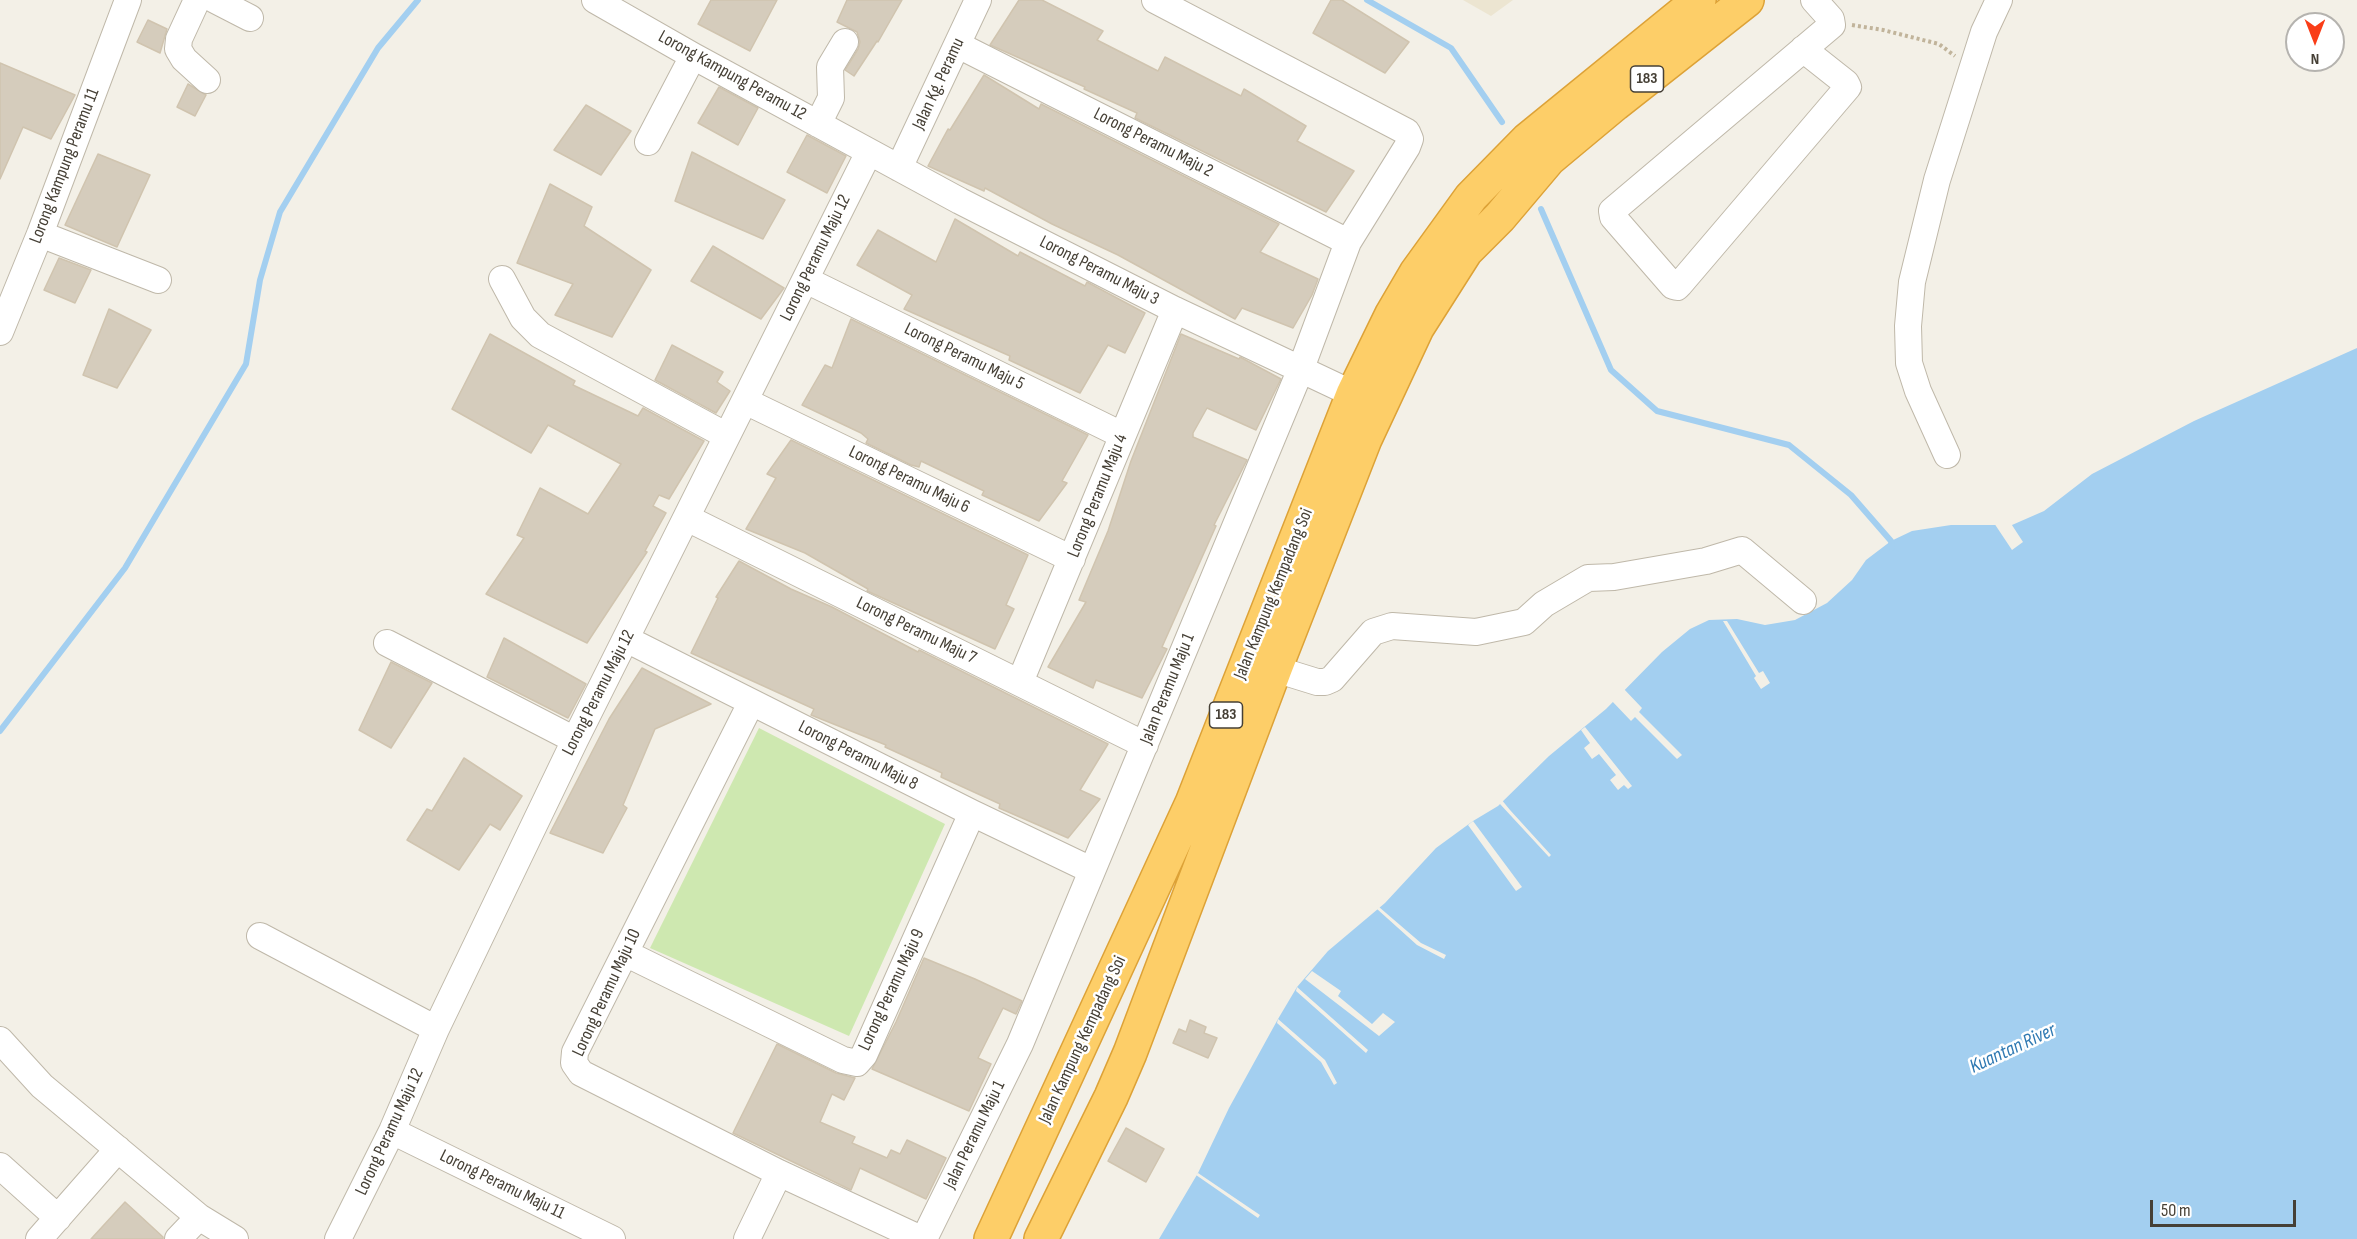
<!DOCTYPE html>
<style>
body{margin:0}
#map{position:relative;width:2357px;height:1239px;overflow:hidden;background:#f3f0e7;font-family:"Sofia Sans Condensed",sans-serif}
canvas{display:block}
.north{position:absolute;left:2285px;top:12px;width:60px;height:60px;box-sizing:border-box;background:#fff;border:2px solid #b5b3af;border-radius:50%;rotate:180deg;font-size:16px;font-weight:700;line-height:24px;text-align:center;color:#464036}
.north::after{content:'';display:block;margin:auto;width:21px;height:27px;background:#f93d18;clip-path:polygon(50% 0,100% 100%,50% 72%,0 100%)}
.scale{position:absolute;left:2150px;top:1200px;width:146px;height:27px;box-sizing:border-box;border:3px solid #464036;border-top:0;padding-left:8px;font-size:18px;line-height:21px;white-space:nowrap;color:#464036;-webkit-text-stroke:4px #fff;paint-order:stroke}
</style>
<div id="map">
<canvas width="2357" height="1239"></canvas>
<div class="north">N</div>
<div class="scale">50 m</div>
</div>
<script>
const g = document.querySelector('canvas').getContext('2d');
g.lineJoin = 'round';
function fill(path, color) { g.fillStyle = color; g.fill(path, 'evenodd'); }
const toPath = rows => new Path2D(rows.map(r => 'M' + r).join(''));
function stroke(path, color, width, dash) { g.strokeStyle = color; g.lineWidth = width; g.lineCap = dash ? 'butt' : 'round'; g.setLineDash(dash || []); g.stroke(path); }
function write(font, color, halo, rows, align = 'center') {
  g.font = font + ' "Sofia Sans Condensed",sans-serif'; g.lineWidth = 5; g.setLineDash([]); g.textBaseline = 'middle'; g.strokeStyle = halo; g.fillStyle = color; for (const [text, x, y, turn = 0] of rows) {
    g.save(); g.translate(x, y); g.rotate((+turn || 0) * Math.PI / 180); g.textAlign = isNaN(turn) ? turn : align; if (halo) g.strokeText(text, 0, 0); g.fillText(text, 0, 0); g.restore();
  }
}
fill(toPath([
 [1463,0,1513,0,1491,16]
]), '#ece5d1');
fill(toPath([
 [759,728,945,824,849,1036,650,948]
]), '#cee8b0');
fill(toPath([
 [2357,348,2357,1239,1159,1239,1198,1173,1229,1108,1278,1019,1297,987,1328,951,1385,903,1436,848,1473,821,1498,806,1549,756,1606,709,1662,652,1690,629,1709,620,1737,619,1765,625,1795,620,1827,603,1852,580,1866,560,1891,541,1912,531,1951,525,2012,525,2044,511,2092,474,2194,421]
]), '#a3cff0');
fill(toPath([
 [2010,522,2023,542,2012,550,1994,523],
 [1723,621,1727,621,1759,673,1763,671,1770,683,1761,689,1754,678,1756,676],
 [1623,688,1642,708,1639,712,1682,755,1677,759,1635,717,1631,721,1611,700],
 [1585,727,1632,786,1628,789,1624,785,1618,790,1610,780,1616,775,1599,754,1592,759,1584,748,1590,743,1581,730],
 [1501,799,1510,810,1551,855,1549,857,1500,804,1499,801],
 [1473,821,1522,887,1516,891,1468,825],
 [1379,907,1421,943,1446,955,1444,959,1417,945,1377,909],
 [1312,971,1341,991,1338,996,1372,1024,1383,1013,1395,1022,1379,1036,1305,979],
 [1297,987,1368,1050,1366,1053,1296,991],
 [1278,1019,1325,1060,1337,1083,1334,1085,1321,1062,1277,1023],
 [1198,1173,1260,1215,1258,1218,1196,1175]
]), '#f3f0e7');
stroke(toPath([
 [1367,0,1451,48,1502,122],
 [1541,209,1611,370,1657,411,1789,445,1851,495,1891,541,1892,548],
 [0,731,125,568,246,364,260,280,280,212,378,48,418,0]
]), '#a3cff0', 6);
const building = toPath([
 [711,0,777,0,750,51,698,24,711,0],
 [847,0,902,0,878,42,877,41,854,76,845,70,858,49,860,42,857,32,837,22,847,0],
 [1019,0,1042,0,1103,31,1097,40,1158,71,1165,57,1241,96,1244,89,1306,126,1297,141,1354,171,1326,212,1135,118,1137,113,1084,89,1085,87,990,45,1019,0],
 [1331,0,1342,0,1409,42,1385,73,1313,33,1331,0],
 [148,20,167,29,160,53,137,42,148,20],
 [0,63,75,95,51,139,23,127,0,179,0,63],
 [984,75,1039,109,1041,104,1279,224,1260,252,1318,279,1312,295,1293,328,1242,308,1235,319,1118,255,1052,224,985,188,984,191,928,166,948,129,950,130,984,75],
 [188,84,206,95,195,116,177,107,188,84],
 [719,87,758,108,738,145,698,123,719,87],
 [586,105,631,131,601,175,554,150,586,105],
 [807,135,846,156,827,193,787,172,807,135],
 [692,152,785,200,763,239,675,201,692,152],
 [98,154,150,175,117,247,65,225,98,154],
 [550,184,592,207,584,226,651,270,612,337,555,315,573,284,517,263,550,184],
 [955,219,1018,256,1020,252,1085,286,1087,282,1145,313,1125,353,1108,345,1080,393,1009,360,1010,356,904,309,912,295,857,265,878,230,936,262,955,219],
 [713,246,784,288,761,319,691,281,713,246],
 [59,258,91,270,75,303,44,290,59,258],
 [109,309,151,330,117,388,83,375,109,309],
 [851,319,1088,435,1062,481,1067,483,1039,521,982,495,984,491,921,461,919,467,911,465,866,443,868,439,861,433,802,405,825,365,832,368,851,319],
 [490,334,575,381,573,385,638,416,643,408,704,441,669,499,659,495,653,506,666,513,645,551,647,552,587,643,486,594,524,538,517,535,540,488,588,514,621,464,548,425,531,453,452,409,490,334],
 [1181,334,1239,359,1240,357,1281,379,1256,430,1207,408,1193,433,1193,437,1247,460,1214,525,1216,526,1162,647,1167,649,1142,698,1096,680,1093,688,1048,667,1086,602,1079,600,1108,531,1131,461,1181,334],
 [672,345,723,372,717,382,730,391,716,413,655,380,672,345],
 [791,440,1028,555,1006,605,1014,609,995,649,867,591,868,589,805,553,746,529,776,478,767,474,791,440],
 [739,561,791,589,832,607,918,652,919,650,1108,744,1080,790,1100,799,1068,838,999,808,1000,804,941,777,942,773,885,747,886,745,811,715,814,709,691,653,718,598,716,597,739,561],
 [504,638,586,684,568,718,487,677,504,638],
 [391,662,432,683,391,748,359,730,391,662],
 [642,668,711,704,655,729,623,805,627,808,603,853,550,833,609,719,642,668],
 [464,758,522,796,500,830,490,824,459,870,407,840,427,809,432,811,464,758],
 [924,958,975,979,1022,1001,1016,1014,1003,1008,978,1058,991,1064,969,1111,872,1069,896,1022,924,958],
 [1190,1020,1206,1027,1204,1033,1217,1038,1208,1058,1173,1043,1179,1029,1186,1032,1190,1020],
 [777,1044,836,1073,855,1078,844,1100,832,1094,820,1122,855,1137,852,1143,887,1158,891,1150,900,1154,907,1140,946,1158,926,1199,860,1168,851,1190,733,1133,777,1044],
 [1126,1128,1164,1149,1146,1182,1108,1161,1126,1128],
 [125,1202,163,1237,163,1239,91,1239,125,1202]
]);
fill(building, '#d5ccbc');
stroke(building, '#d0c4af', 1.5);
const minor = toPath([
 [197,0,179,39,178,49,184,59,207,80],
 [215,0,250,18],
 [595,0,693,56,960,201,1175,310,1353,394],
 [958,45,1348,242],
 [1803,49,1846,83,1848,87,1680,284,1677,287,1673,286,1613,217,1612,211,1832,25,1831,19,1814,0],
 [818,124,831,98,830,67,845,42],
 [648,142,693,56],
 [899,168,978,0],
 [40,234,158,280],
 [502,279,523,318,540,335,727,436],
 [806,280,1122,435],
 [0,332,40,234,128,0],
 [745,401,1072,559],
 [1947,455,1918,391,1909,363,1908,326,1912,282,1937,180,1984,32,1999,0],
 [687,518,1145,745],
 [626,639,972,813,1091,870],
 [387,643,575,740],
 [1275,669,1317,682,1325,682,1332,679,1373,632,1392,626,1476,632,1524,622,1544,604,1588,578,1614,577,1706,561,1742,550,1803,601],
 [1020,682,1175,310],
 [751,703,575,1052,574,1063,581,1073,779,1173,921,1239],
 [260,936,436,1029],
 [625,953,843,1060,857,1063,864,1055,972,813],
 [0,1040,42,1086,199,1217,235,1239],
 [392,1131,612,1239],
 [0,1166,58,1218],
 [39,1239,118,1149],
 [178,1239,199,1217],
 [338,1239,392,1131,436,1029,575,740,869,152],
 [747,1239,779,1173],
 [924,1239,1020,1044,1300,371,1348,242,1407,147,1410,139,1407,132,1155,0]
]);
const highway = toPath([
 [991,1239,1192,803,1353,394,1392,314,1416,273,1471,197,1527,140,1699,0],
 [1041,1239,1111,1097,1130,1053,1275,669,1365,439,1417,328,1466,251,1500,217,1549,159,1615,104,1747,0]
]);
stroke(minor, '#bfb8a9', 28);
stroke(highway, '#dda237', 36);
stroke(toPath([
 [1852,25,1883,30,1939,44,1955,56]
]), '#c1b49b', 4, [3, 3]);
stroke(minor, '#fff', 26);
stroke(highway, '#fdce68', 33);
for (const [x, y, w] of [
 [1647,79,33],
 [1226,715,33]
]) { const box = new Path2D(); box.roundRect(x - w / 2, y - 13, w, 26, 4.5); g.fillStyle = '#fff'; g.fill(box); stroke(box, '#464036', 1.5); }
write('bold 16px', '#464036', null, [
 ["183",1647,79],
 ["183",1226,715]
]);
write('18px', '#464036', '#fff', [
 ["Lorong Kampung Peramu 12",732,76,29],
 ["Jalan Kg. Peramu",939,84,-65],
 ["Lorong Peramu Maju 2",1153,143,27],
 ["Lorong Kampung Peramu 11",65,166,-69],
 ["Lorong Peramu Maju 12",816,258,-64],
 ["Lorong Peramu Maju 3",1099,271,27],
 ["Lorong Peramu Maju 5",964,357,26],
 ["Lorong Peramu Maju 6",909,480,26],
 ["Lorong Peramu Maju 4",1098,496,-68],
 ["Jalan Kampung Kempadang Soi",1274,594,-68],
 ["Lorong Peramu Maju 7",916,631,26],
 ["Jalan Peramu Maju 1",1168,689,-68],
 ["Lorong Peramu Maju 12",599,693,-63],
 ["Lorong Peramu Maju 8",858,756,27],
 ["Lorong Peramu Maju 9",892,990,-65],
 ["Lorong Peramu Maju 10",607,993,-65],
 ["Jalan Kampung Kempadang Soi",1083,1040,-65],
 ["Lorong Peramu Maju 12",390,1132,-65],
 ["Jalan Peramu Maju 1",975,1135,-64],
 ["Lorong Peramu Maju 11",502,1185,26]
]);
write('italic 20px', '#2f79b2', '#fff', [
 ["Kuantan River",2013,1049,-25]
]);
</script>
